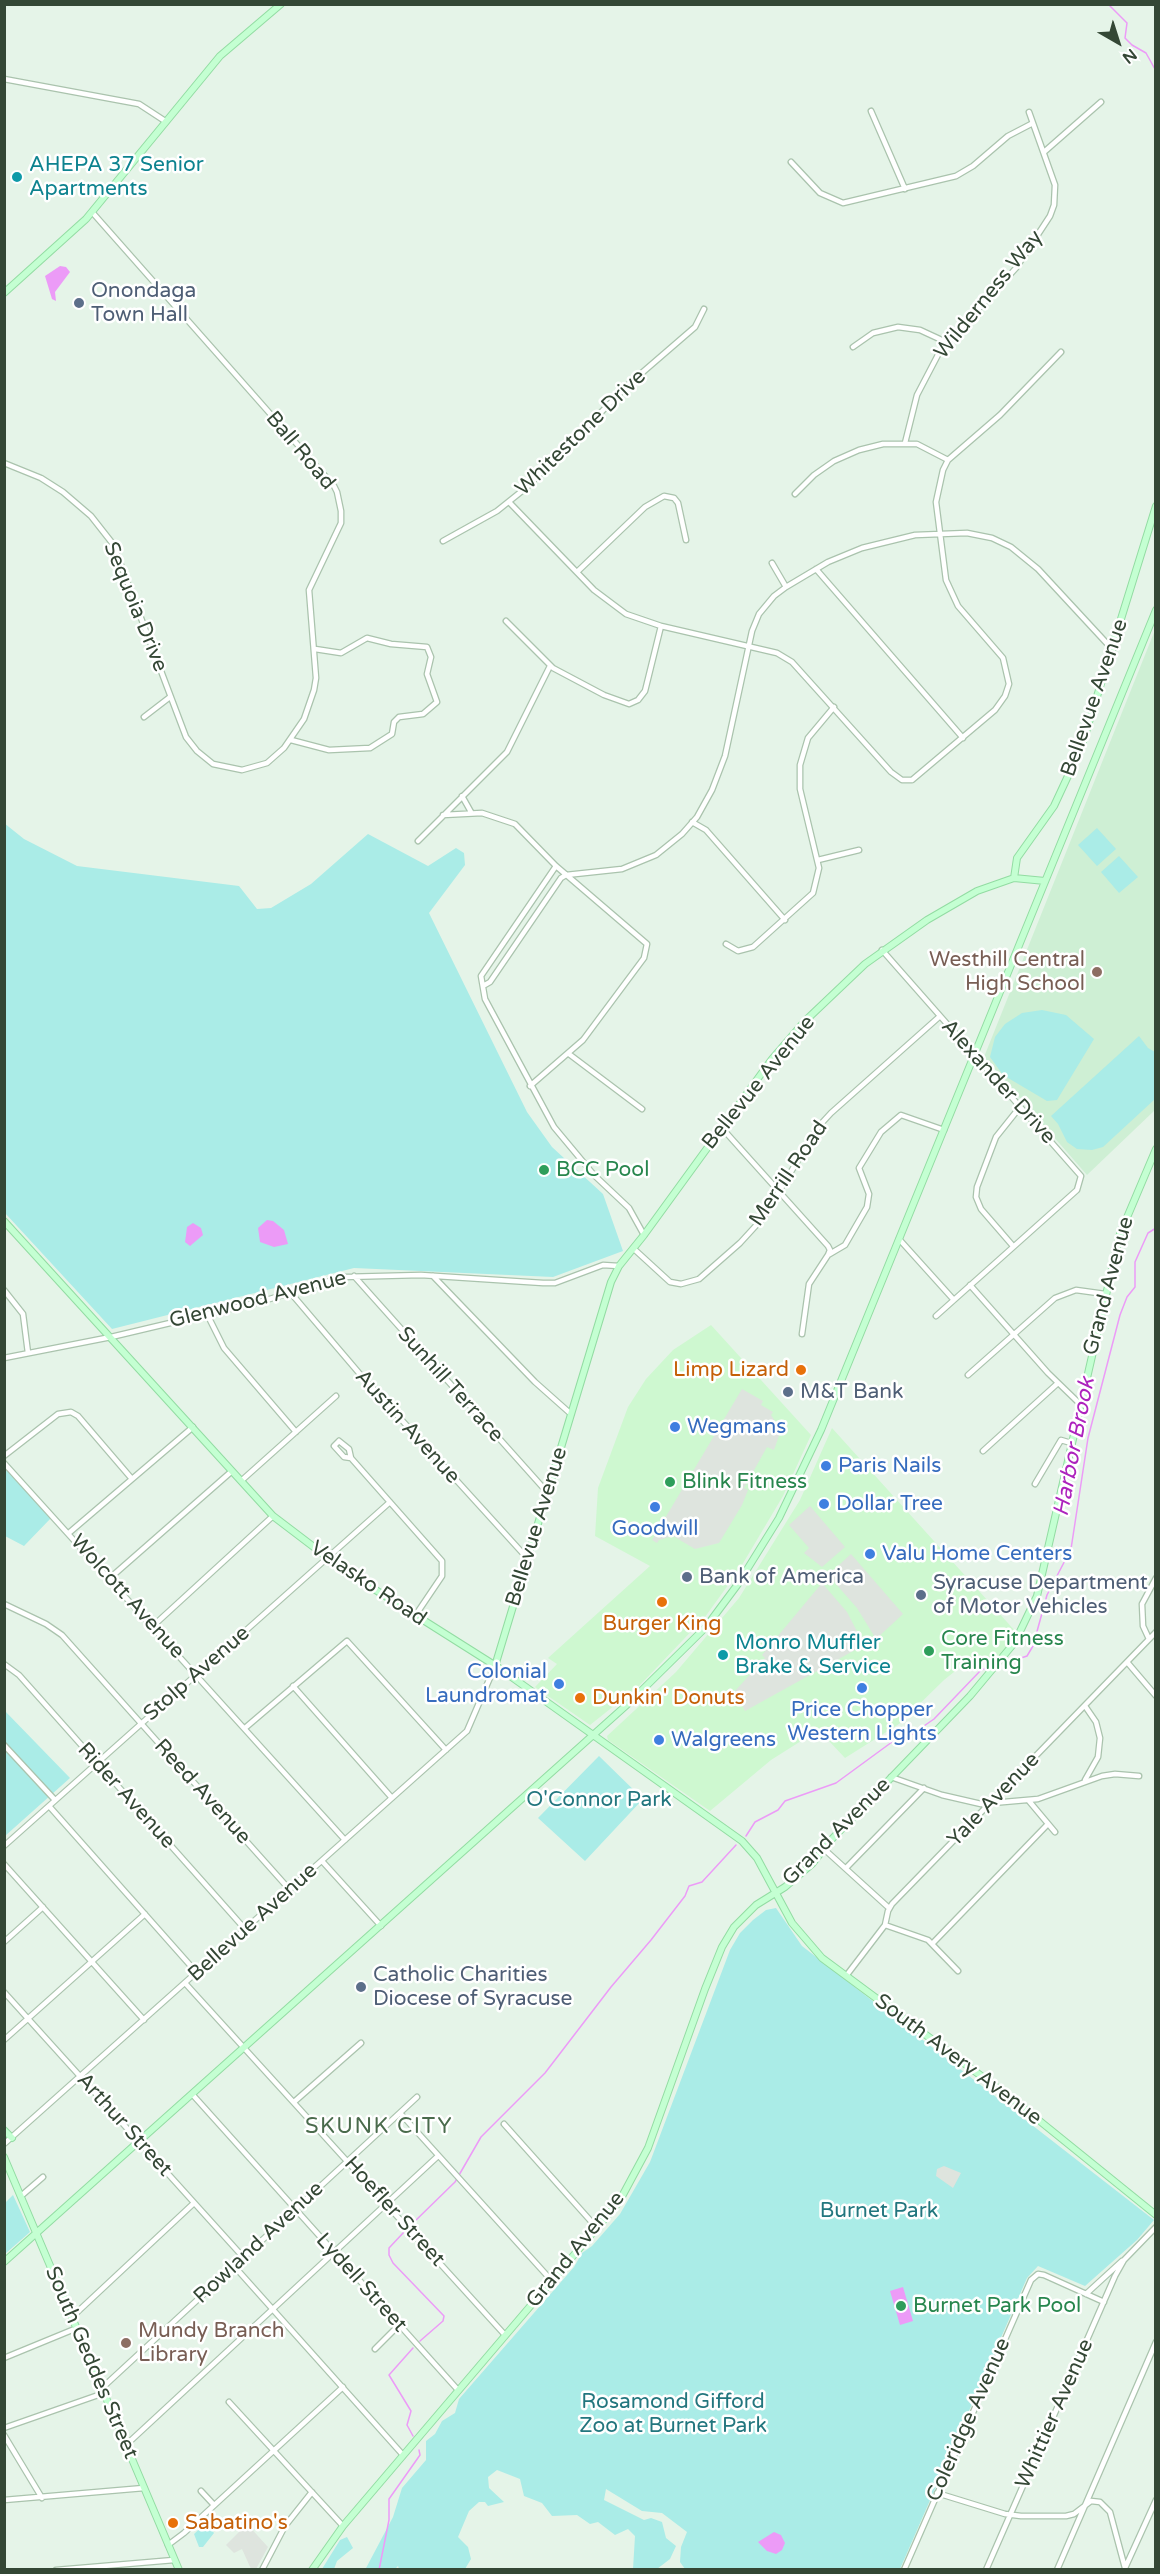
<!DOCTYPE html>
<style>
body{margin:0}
#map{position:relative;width:1160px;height:2574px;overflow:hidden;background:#e5f4e8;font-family:"Varela Round",sans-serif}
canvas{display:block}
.frame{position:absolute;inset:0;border:6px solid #344735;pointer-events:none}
.north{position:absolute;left:1088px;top:12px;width:60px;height:60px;-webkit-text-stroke:4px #fff;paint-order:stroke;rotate:141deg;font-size:16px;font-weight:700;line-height:24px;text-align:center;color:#344735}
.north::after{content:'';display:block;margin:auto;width:21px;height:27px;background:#344735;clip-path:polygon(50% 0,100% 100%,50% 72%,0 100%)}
</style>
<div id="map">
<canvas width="1160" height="2574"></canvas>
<div class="frame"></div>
<div class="north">N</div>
</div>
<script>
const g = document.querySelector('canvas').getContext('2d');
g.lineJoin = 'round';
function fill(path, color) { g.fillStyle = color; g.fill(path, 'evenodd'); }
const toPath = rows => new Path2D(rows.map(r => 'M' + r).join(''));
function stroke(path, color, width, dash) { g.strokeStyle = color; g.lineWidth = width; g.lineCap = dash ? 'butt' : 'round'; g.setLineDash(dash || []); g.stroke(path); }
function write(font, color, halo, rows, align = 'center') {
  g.font = font + ' "Varela Round",sans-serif'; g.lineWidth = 5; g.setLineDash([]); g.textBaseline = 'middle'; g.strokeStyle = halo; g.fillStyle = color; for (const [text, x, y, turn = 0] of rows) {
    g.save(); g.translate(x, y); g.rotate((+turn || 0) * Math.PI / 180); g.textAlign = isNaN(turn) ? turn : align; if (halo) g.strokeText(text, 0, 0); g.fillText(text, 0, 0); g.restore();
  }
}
fill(toPath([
 [711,1325,811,1435,783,1496,739,1570,705,1617,639,1686,590,1725,535,1687,557,1664,548,1658,650,1566,595,1536,598,1488,628,1407,646,1379,673,1350],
 [832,1428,1016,1632,995,1663,969,1660,944,1680,899,1724,845,1758,829,1741,809,1736,771,1760,710,1811,608,1740,607,1736,676,1672,739,1598,800,1500]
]), '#cef8d0');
fill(toPath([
 [1155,630,1155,1110,1087,1175,984,1057]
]), '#ceefd4');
fill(toPath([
 [4,823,24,839,77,866,239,886,257,909,271,908,311,884,368,834,428,866,456,848,464,853,465,865,429,913,527,1112,552,1147,603,1194,623,1251,553,1277,354,1268,112,1329,5,1213],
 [1097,828,1116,849,1097,866,1078,845],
 [1119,856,1138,877,1119,893,1101,872],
 [1042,1010,1066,1015,1094,1039,1057,1100,1047,1101,1003,1075,990,1057,995,1037,1005,1024,1022,1013],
 [1139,1036,1148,1048,1155,1052,1155,1099,1103,1147,1092,1150,1077,1149,1067,1142,1058,1124,1051,1116],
 [4,1468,51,1518,24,1546,5,1536],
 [4,1710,70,1778,5,1836,4,1836],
 [599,1756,643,1799,585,1861,538,1818],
 [776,1908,802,1946,1154,2220,1137,2240,1085,2286,1038,2266,1027,2278,900,2569,685,2569,680,2562,681,2547,687,2532,662,2513,642,2511,606,2489,604,2500,644,2520,651,2518,662,2522,666,2538,676,2546,670,2559,657,2569,633,2569,635,2536,628,2529,615,2535,598,2522,590,2524,577,2515,552,2516,542,2503,524,2496,520,2479,497,2470,488,2477,489,2488,504,2502,488,2506,485,2502,479,2502,469,2511,458,2537,468,2547,471,2559,465,2569,399,2569,398,2566,395,2569,365,2570,393,2517,402,2488,426,2460,426,2441,435,2434,442,2421,455,2413,459,2399,574,2267,582,2253,592,2246,620,2214,650,2162,730,1950,740,1933,753,1920,766,1910],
 [13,2195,30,2232,5,2254,5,2203],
 [206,2523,214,2533,203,2547,199,2547,194,2534],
 [347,2537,353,2548,337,2561,334,2569,322,2569,340,2540]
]), '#aaece7');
fill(toPath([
 [742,1389,763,1401,761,1405,773,1412,771,1415,781,1430,774,1450,767,1447,744,1488,748,1490,742,1505,719,1543,695,1549,673,1536,659,1540,657,1543,652,1540],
 [810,1506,845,1547,822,1567,804,1553,809,1548,789,1525],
 [851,1554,903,1614,876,1639,857,1608,828,1575],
 [822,1583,847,1612,864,1645,745,1711,735,1691,765,1658,762,1655],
 [944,2166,961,2173,953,2188,936,2176,937,2169],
 [247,2524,268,2547,256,2569,251,2569,242,2549,234,2553,226,2545]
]), '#dee4de');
fill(toPath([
 [60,266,66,267,70,272,55,292,56,301,52,299,45,276],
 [267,1220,273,1221,284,1230,288,1244,274,1247,260,1242,258,1228],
 [193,1223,201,1228,203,1235,190,1246,185,1242,186,1235,187,1227],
 [903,2287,913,2321,900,2325,890,2291],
 [774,2532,781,2535,785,2543,782,2550,776,2554,767,2551,758,2542]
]), '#ec9bf7');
stroke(toPath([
 [1108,4,1127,23,1125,38,1132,45,1146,53,1156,71],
 [1009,1662,1027,1656,1033,1646,1047,1595,1071,1549,1088,1438,1120,1315,1127,1297,1135,1287,1135,1262,1148,1233,1156,1228],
 [746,1836,755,1822,778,1810,785,1801,836,1783,892,1742,908,1737,934,1719,981,1670,991,1666],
 [413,2223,455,2182,481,2137,545,2073,611,1987,651,1940,685,1896,689,1886,702,1882,736,1845],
 [404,2232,389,2248,389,2255,393,2263,444,2316,443,2321,420,2341],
 [413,2348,389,2375,411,2411,407,2425,413,2436],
 [379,2570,389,2520,389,2499,420,2455,419,2450]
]), '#ec9bf7', 1.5);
const street = toPath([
 [4,79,139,104,165,121],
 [871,111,905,189],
 [1044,152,1101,102],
 [791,162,820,193,843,203,956,176,973,166,1008,136,1033,123],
 [853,347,873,333,898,327,920,330,946,342],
 [905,443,917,395,940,351,1016,268,1050,216,1054,205,1055,185,1029,112],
 [4,463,41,478,63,492,91,516,113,544,186,737,197,751,213,764,242,770,267,763,284,748,304,719,314,690,316,678,309,590,341,523,341,511,337,492,334,486,92,212],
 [795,494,814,475,834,461,859,450,883,444,917,444,948,460],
 [509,502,594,590,626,614,661,626,777,653,792,662,891,772,902,780,912,780,995,710,1005,696,1009,684,1003,658,958,606,946,580,936,502,943,470,948,460,1000,415,1061,352],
 [443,541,497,511,527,487,629,384,695,327,704,309],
 [772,563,786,587],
 [816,569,963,738],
 [577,572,645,507,664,496,674,498,678,503,686,540],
 [506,621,553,668,604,695,629,704,638,700,645,691,661,626],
 [144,717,170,697],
 [291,740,329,750,370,748,392,734,394,722,399,717,423,714,437,702,427,674,431,657,427,647,391,644,367,638,341,653,315,649],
 [462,796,471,812],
 [443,815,482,813,515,824,556,866,647,944,644,958,583,1040,530,1086],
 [692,822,706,830,785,920],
 [418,841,507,752,550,666],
 [818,860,859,850],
 [556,866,481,976,485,999,554,1127,594,1175,629,1208,644,1235],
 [726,944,738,951,753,947,813,893,819,868,800,789,800,765,808,738,834,707],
 [882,950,1081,1176,1077,1190,936,1316],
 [483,986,490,982,561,878,566,875,622,869,656,855,682,834,697,817,712,790,725,756,752,631,759,614,774,596,786,587,828,562,862,548,915,535,967,533,992,538,1011,547,1038,569,1113,650],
 [569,1054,642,1109],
 [721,1127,828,1246,830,1250,828,1255],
 [899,1239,953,1299],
 [1013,1246,981,1209,976,1197,977,1187,996,1137,1020,1107],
 [634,1249,670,1282,681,1284,699,1279,740,1243,762,1219,819,1126,831,1113,939,1017],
 [354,1276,547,1492],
 [433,1276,535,1382,571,1414],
 [970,1285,1048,1373,1080,1404],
 [4,1290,23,1314,28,1353],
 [290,1292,359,1373,528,1559],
 [207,1314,224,1348,296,1432],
 [802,1334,809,1284,828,1255,845,1245,867,1207,869,1194,859,1168,881,1132,901,1115,944,1130],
 [4,1358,111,1337,263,1301,343,1277,421,1275,543,1283,555,1283,603,1265,619,1266],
 [968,1375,1055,1298,1076,1290,1105,1294],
 [339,1441,349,1449,351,1458,344,1457,334,1446,339,1441],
 [983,1451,1058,1383],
 [4,1456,58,1414,71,1412,78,1416,132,1479],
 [351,1458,442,1561,442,1576,415,1616],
 [4,1463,345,1840],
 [241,1481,336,1396],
 [1035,1484,1061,1440,1071,1443],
 [70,1532,193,1427],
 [110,1578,232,1471],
 [4,1604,46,1624,62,1635,290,1890],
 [153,1626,273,1516],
 [1149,1639,1143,1626,1142,1604,1156,1578],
 [1127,1662,1156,1696],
 [4,1664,19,1675,245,1929],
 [293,1686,392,1798],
 [245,1728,347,1641,446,1750],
 [4,1745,55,1800],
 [891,1777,942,1795,981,1804,1038,1799,1102,1776,1115,1774,1139,1776],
 [1085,1780,1098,1757,1100,1738,1096,1722,1085,1706],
 [1029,1801,1055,1832],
 [49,1806,197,1973],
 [4,1846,390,1502],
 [824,1849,889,1908],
 [322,1861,381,1926],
 [4,1864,144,2020],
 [846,1868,924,1788],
 [885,1925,928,1940,958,1971],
 [4,1942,43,1907],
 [932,1944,1047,1825],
 [846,1976,885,1925,888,1911,892,1904,1156,1632],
 [185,1983,505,2335],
 [4,1992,244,2258],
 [4,2040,145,1914],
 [192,2094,458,2390],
 [294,2102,361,2043],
 [400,2113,552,2281],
 [504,2124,597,2228],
 [4,2144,467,1731,495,1666],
 [21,2196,43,2177],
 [234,2266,403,2455],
 [1086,2294,1122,2261],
 [72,2317,194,2203],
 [375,2349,399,2325],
 [4,2358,77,2328],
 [102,2388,417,2097],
 [229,2402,343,2526],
 [4,2428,104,2393],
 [4,2435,42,2498],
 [126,2445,438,2156],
 [201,2491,214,2505],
 [937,2493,1005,2514,1021,2516,1066,2516,1074,2514,1091,2501,1100,2502,1110,2512,1125,2568],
 [4,2500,144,2488],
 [168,2545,184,2533,343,2387],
 [1125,2568,1156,2500],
 [56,2570,174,2560],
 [262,2570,285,2526,312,2492],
 [904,2570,1031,2280,1038,2274,1044,2275,1104,2302],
 [986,2570,1115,2276,1124,2260,1156,2227],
 [1057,2570,1156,2342]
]);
const secondary = toPath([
 [4,293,86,219,220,56,281,4],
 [1014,878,1017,858,1054,806,1081,748,1156,506],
 [4,1221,273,1516,344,1570,499,1668,742,1841,757,1858,792,1923,822,1958,1015,2101,1156,2215],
 [495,1666,611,1282,619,1266,644,1235,772,1059,804,1022,865,964,927,920,977,891,1014,878,1045,881],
 [4,2130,12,2138],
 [4,2157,179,2570],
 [4,2262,630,1702,706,1627,738,1584,779,1518,821,1430,1156,610],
 [312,2570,343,2526,619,2202,648,2148,705,1989,722,1947,734,1927,756,1905,785,1887,812,1864,831,1840,970,1696,1015,1642,1037,1596,1120,1234,1156,1149]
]);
stroke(street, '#aac3ad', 7);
stroke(secondary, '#92dca2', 8);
stroke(street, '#fff', 4.5);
stroke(secondary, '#c4ffd2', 6);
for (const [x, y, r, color] of [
 [17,177,6,"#0f9aa8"],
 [79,303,6,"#5c6f8a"],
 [1097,972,6,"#8d6e63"],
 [544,1170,6,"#2e9e5b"],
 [801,1370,6,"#e8710a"],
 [788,1392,6,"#5c6f8a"],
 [675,1427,6,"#3f7fe0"],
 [826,1466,6,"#3f7fe0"],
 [670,1482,6,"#2e9e5b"],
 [824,1504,6,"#3f7fe0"],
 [655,1507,6,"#3f7fe0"],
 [870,1554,6,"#3f7fe0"],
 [687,1577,6,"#5c6f8a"],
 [921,1595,6,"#5c6f8a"],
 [662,1602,6,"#e8710a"],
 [929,1651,6,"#2e9e5b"],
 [723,1655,6,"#0f9aa8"],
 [559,1684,6,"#3f7fe0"],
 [862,1688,6,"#3f7fe0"],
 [580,1698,6,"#e8710a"],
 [659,1740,6,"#3f7fe0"],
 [361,1987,6,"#5c6f8a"],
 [901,2306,6,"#2e9e5b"],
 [126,2343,6,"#8d6e63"],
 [173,2523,6,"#e8710a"]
]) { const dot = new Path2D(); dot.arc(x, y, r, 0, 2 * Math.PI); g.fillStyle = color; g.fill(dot); stroke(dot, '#fff', 2); }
write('21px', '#0d838f', '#fff', [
 ["AHEPA 37 Senior",29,165],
 ["Apartments",29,189],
 ["Monro Muffler",735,1643],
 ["Brake & Service",735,1667]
], 'left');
write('21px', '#4e5e75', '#fff', [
 ["Onondaga",91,291],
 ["Town Hall",91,315],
 ["M&T Bank",800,1392],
 ["Bank of America",699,1577],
 ["Syracuse Department",933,1583],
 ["of Motor Vehicles",933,1607],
 ["Catholic Charities",373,1975],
 ["Diocese of Syracuse",373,1999]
], 'left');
write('21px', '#344735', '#fff', [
 ["Wilderness Way",989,295,-51],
 ["Whitestone Drive",581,433,-44],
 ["Ball Road",300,451,50],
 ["Sequoia Drive",135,607,68],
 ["Bellevue Avenue",1095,698,-71],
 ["Alexander Drive",998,1082,48],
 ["Bellevue Avenue",759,1083,-51],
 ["Merrill Road",789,1174,-56],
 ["Grand Avenue",1109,1286,-75],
 ["Glenwood Avenue",258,1300,-14],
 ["Sunhill Terrace",450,1385,48],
 ["Austin Avenue",407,1427,48],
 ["Bellevue Avenue",537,1527,-73],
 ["Velasko Road",368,1584,34],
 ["Wolcott Avenue",127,1597,48],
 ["Stolp Avenue",197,1674,-41],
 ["Reed Avenue",202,1792,48],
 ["Rider Avenue",126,1796,48],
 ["Yale Avenue",994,1800,-46],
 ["Grand Avenue",837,1832,-45],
 ["Bellevue Avenue",253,1923,-42],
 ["South Avery Avenue",958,2060,37],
 ["Arthur Street",124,2125,48],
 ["Hoefler Street",394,2212,48],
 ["Rowland Avenue",259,2243,-43],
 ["Grand Avenue",576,2250,-51],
 ["Lydell Street",361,2283,48],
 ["South Geddes Street",91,2363,67],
 ["Whittier Avenue",1055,2414,-66],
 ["Coleridge Avenue",969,2420,-66]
]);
write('21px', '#785e54', '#fff', [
 ["Westhill Central",1085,960],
 ["High School",1085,984],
 ["Mundy Branch",138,2331,"left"],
 ["Library",138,2355,"left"]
], 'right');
write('21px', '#27864d', '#fff', [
 ["BCC Pool",556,1170],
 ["Blink Fitness",682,1482],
 ["Core Fitness",941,1639],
 ["Training",941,1663],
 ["Burnet Park Pool",913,2306]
], 'left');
write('21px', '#c56008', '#fff', [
 ["Limp Lizard",789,1370,"right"],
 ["Burger King",662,1624,"center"],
 ["Dunkin' Donuts",592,1698],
 ["Sabatino's",185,2523]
], 'left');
write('21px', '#366cbe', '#fff', [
 ["Wegmans",687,1427],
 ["Paris Nails",838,1466],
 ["Dollar Tree",836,1504],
 ["Goodwill",655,1529,"center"],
 ["Valu Home Centers",882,1554],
 ["Colonial",547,1672,"right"],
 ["Laundromat",547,1696,"right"],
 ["Price Chopper",862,1710,"center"],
 ["Western Lights",862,1734,"center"],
 ["Walgreens",671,1740]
], 'left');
write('21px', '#22767e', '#fff', [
 ["O'Connor Park",599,1800],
 ["Burnet Park",879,2211],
 ["Rosamond Gifford",673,2402],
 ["Zoo at Burnet Park",673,2426]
]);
write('italic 22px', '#ad23bd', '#fff', [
 ["Harbor Brook",1075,1447,-79]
]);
g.letterSpacing = '1.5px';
write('22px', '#4a6b4c', '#fff', [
 ["SKUNK CITY",379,2127]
]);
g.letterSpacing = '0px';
</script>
